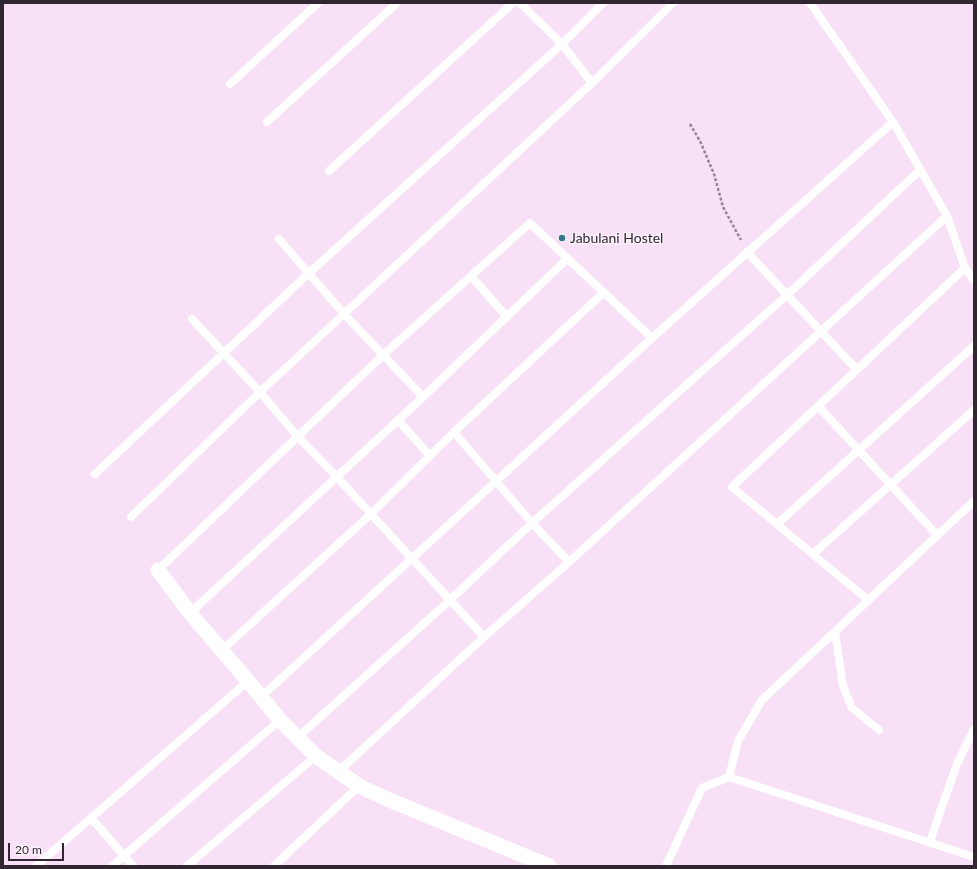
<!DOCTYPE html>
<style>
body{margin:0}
#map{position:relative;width:977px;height:869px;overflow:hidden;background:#f8e0f7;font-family:Lato,sans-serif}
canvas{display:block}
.frame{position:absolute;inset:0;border:4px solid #302730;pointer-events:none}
.scale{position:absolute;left:8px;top:843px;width:56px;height:18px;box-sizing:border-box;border:2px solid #302730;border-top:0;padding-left:5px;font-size:12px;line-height:14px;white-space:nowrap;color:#302730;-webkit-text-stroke:3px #fcf2fc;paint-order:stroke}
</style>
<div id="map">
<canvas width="977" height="869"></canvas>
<div class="frame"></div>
<div class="scale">20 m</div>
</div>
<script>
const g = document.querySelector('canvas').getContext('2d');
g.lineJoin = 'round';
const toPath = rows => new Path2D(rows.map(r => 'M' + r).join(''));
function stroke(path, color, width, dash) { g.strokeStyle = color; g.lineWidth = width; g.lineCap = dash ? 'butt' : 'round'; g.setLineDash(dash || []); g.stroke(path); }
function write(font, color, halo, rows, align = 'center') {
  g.font = font + ' Lato,sans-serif'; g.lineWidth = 3; g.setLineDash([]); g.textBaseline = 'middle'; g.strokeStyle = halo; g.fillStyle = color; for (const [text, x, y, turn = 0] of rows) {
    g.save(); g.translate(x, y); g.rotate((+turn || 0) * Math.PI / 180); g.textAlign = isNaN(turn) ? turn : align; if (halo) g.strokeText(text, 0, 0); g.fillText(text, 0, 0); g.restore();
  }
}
stroke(toPath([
 [690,124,700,141,714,174,723,207,741,240]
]), '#958595', 2.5, [3, 2]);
stroke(toPath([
 [520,3,562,44,592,83],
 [810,3,893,122,947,216,965,268,974,280],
 [230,84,318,3],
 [267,122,397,3],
 [329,171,513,3],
 [279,239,344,314,423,397],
 [747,252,857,370],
 [471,276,507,317],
 [192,319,260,392,298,437,336,476,484,637],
 [818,406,937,535],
 [398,420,430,456],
 [454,432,532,523,569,562],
 [95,474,308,274,562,44,603,3],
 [131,517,260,392,592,83,673,3],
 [777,524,974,346],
 [813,554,974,410],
 [158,570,383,355,530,223,652,338],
 [868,600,732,487,965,268],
 [190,613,423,397,568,258],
 [835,632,843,686,852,708,879,730],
 [222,650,371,514,454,432,604,292],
 [261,697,652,338,893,122],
 [297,738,450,600,532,523,787,295,920,170],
 [338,772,484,637,569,562,947,216],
 [729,777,974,857],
 [91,818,133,866],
 [930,841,957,764,974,729],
 [36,866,248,681],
 [112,866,280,720],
 [187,866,316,756],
 [274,866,359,786],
 [666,866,702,788,729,777,738,741,762,700,974,501]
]), '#fff', 8);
stroke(toPath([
 [158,570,190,613,248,681,280,720,316,756,359,786,387,799,549,866]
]), '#fff', 15);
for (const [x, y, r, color] of [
 [562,238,4,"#357689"]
]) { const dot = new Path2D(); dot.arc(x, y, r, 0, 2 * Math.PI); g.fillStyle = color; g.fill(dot); stroke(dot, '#fcf2fc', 1.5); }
write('14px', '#302730', '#fcf2fc', [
 ["Jabulani Hostel",570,238]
], 'left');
</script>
